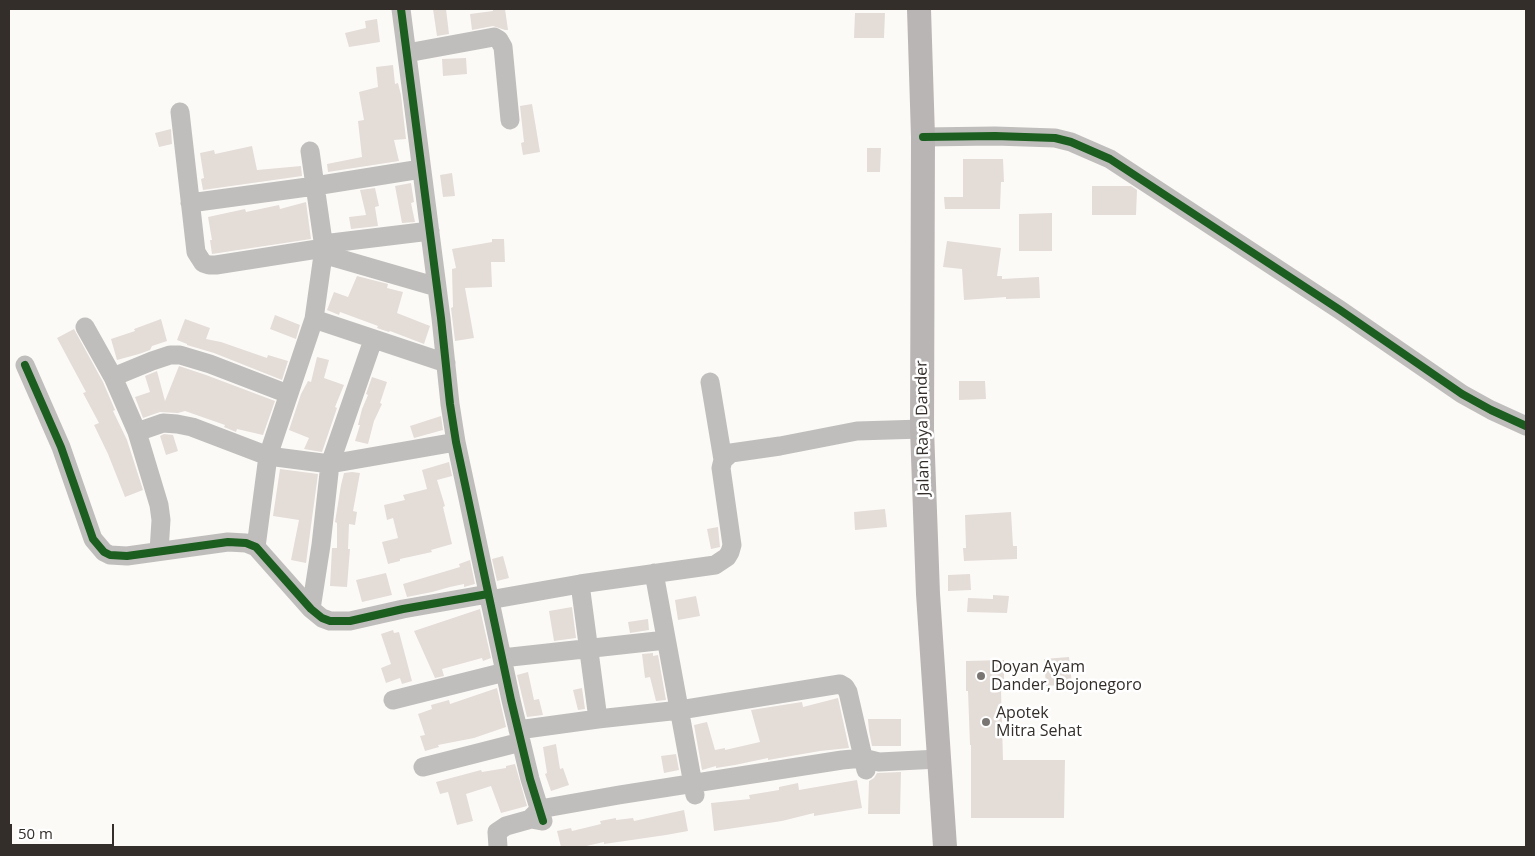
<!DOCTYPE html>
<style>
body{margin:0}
#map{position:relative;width:1535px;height:856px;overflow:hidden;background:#fcfaf7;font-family:"Open Sans",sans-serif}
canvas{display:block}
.frame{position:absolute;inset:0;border:10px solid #332e2a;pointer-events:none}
.scale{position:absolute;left:10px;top:824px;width:104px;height:22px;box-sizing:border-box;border:2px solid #332e2a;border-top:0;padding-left:6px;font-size:15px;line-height:18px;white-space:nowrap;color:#332e2a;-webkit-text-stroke:4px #fff;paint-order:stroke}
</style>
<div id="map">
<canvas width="1535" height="856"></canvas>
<div class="frame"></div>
<div class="scale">50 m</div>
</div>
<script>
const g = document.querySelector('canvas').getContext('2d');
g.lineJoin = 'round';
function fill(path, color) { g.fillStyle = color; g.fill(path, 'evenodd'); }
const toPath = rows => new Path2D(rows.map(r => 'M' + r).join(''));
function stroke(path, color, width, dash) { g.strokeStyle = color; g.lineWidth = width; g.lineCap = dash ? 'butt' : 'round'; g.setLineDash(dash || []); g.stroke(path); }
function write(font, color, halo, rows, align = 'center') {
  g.font = font + ' "Open Sans",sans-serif'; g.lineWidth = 5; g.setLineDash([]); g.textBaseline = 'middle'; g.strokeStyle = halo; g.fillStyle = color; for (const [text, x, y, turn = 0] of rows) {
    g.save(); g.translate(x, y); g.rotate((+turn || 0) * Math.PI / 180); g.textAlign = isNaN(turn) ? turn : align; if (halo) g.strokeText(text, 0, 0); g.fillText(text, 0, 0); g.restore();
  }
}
fill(toPath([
 [433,9,446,9,449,34,437,36],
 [493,9,505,9,508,30,505,30,493,26,472,30,470,14,493,11],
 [855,13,885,13,884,38,854,38],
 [377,19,380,42,349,47,345,33,366,28,365,21],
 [466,58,467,74,443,76,442,59],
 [393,65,395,84,398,83,401,95,406,139,394,140,399,161,328,172,327,164,362,157,358,121,364,120,359,92,378,87,376,67],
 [532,104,540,152,523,155,521,143,524,142,520,106],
 [171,129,172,144,159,147,155,133],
 [252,146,257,170,301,166,302,176,203,190,201,179,204,178,200,153,214,150,215,154],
 [867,148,881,148,880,172,867,172],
 [963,159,1003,159,1004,182,1001,182,1000,209,945,209,944,197,963,197],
 [452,173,455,196,443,197,440,175],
 [411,183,414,202,411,203,415,222,402,223,395,186],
 [1092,186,1131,186,1137,190,1136,215,1092,215],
 [375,188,379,206,375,207,378,226,351,229,349,217,366,215,360,190],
 [306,202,311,239,212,254,210,240,212,240,208,217,245,209,246,212,279,205,280,209],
 [1052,213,1052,251,1019,251,1019,214],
 [492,239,504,239,505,262,491,262,492,287,465,288,474,338,455,341,451,308,453,307,452,269,456,268,452,249,492,242],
 [947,241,1001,248,997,276,1002,276,1002,279,1039,277,1040,298,1006,299,1006,297,964,300,962,269,943,267],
 [357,276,388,284,387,288,403,292,397,313,430,326,424,344,390,331,389,332,377,328,378,326,340,312,339,315,327,310,334,292,348,297],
 [275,315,300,325,296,339,270,329],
 [161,319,167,341,152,346,150,350,139,354,117,360,111,339,135,331,134,329],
 [185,319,210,328,206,339,221,342,267,358,268,355,288,361,282,380,214,353,187,345,187,344,177,340],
 [74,329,103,382,115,410,113,411,127,440,143,490,125,497,108,454,94,425,99,423,83,393,86,392,57,338],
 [317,357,329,360,324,378,344,385,335,407,337,408,322,452,304,449,309,438,289,430,301,394,308,381,311,382],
 [179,366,206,375,275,401,263,435,237,429,236,432,224,427,225,425,185,411,178,413,160,412,143,418,135,397,150,392,145,376,157,371,165,401],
 [372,377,387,382,380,403,382,404,374,421,368,444,355,441,360,425,358,425,362,409,368,395,366,394],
 [959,381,985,381,986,399,959,400],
 [441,416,443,430,414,438,410,426],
 [164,434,173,435,178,451,166,455,160,436],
 [449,462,452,476,437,480,445,506,443,507,452,544,431,550,432,552,400,559,400,561,388,564,382,542,398,538,393,518,387,520,384,505,405,500,403,495,427,489,422,470],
 [280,469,318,474,306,563,291,560,299,520,273,516],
 [352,472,360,473,353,511,357,512,355,525,349,524,348,549,350,549,347,587,330,586,332,548,337,548,337,523,335,522,341,485,344,473],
 [885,509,887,527,855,530,854,512],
 [1011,512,1013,546,1017,546,1017,559,964,561,963,548,966,548,965,515],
 [718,527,720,547,711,549,707,529],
 [503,556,509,578,497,581,492,559],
 [470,560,475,584,464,587,464,584,450,587,432,592,407,597,403,584,460,567,459,564],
 [386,573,392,595,362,602,356,580],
 [970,574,971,590,948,591,948,575],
 [993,595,1009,596,1007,613,967,612,968,598,993,599],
 [696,596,700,616,678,620,675,600],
 [572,607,576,638,554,641,549,611],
 [480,609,491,658,483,661,482,658,442,669,444,676,435,678,414,631],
 [648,619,649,630,630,633,628,622],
 [393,630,394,633,399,632,412,681,402,684,400,678,386,683,381,668,391,664,381,634],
 [653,653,653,656,658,655,666,700,656,701,650,677,645,678,642,654],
 [1069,657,1072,684,1046,686,1044,659],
 [1004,660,1004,690,1001,690,1003,760,1065,760,1064,818,971,818,971,745,970,745,968,691,966,691,966,661],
 [528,672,534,700,539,699,543,715,527,717,517,675],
 [497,688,506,727,474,738,438,745,439,747,425,751,420,736,425,735,418,714,432,709,431,705,449,700,450,704],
 [582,688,585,709,578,710,573,690],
 [838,698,849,748,820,751,768,760,768,758,735,765,716,768,716,766,702,770,694,725,707,722,715,750,725,748,725,750,760,742,751,710,802,702,803,707],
 [868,719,901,719,901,746,872,746,869,731],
 [556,744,560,769,563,768,569,785,551,791,545,774,547,773,543,747],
 [676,754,679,770,664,773,661,756],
 [515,764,527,806,501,813,491,786,466,794,473,821,457,825,448,792,440,794,436,782,481,770,482,772,506,768,506,766],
 [901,772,900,814,868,814,869,781,874,778,877,773],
 [857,780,862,808,814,816,814,813,782,821,714,831,711,803,750,799,749,795,779,790,779,787,798,783,799,790],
 [684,810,688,831,666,835,604,844,604,842,582,847,561,847,557,831,571,828,572,831,601,824,600,821,616,818,616,820,633,818,634,821]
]), '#e4dcd7');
stroke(toPath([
 [401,9,441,318,450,404,456,442,511,700,530,779,543,821],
 [407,53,494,37,499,40,503,47,510,120],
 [180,112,196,252,203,263,209,265,216,265,324,248],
 [923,137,995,136,1055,138,1071,142,1110,159,1340,310,1462,394,1491,410,1526,426],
 [190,203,315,186,421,169],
 [323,244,430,231],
 [323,254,437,287],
 [314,319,446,363],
 [85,327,113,377,137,432,159,505,161,520,159,551],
 [25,365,61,447,93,539,104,552,110,555,127,556,228,542,246,543,256,547,311,609,322,618,330,621,350,621,403,609,488,594],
 [113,377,152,361,170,355,180,355,210,364,288,394],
 [710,382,723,460],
 [137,432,163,423,177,424,192,427,268,456,330,464,456,442],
 [256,547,268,456,314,319,324,248,310,151],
 [654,573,695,795],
 [580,584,598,719],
 [489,600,580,584,715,565,727,557,730,552,732,545,721,468,723,460,731,453,780,446,857,431,922,429],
 [311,609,321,545,330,464,373,340],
 [502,658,666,640],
 [393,700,505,672],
 [518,730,598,719,680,710,840,684,845,687,848,692,866,770],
 [423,767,521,742],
 [531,818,540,809,619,795,842,760,863,758,879,762,939,759],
 [498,847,497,832,506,826,531,819,542,821]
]), '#c0bebc', 19);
stroke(toPath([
 [919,9,923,137,922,429,928,594,945,847]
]), '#b9b5b4', 24);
stroke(toPath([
 [401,9,441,318,450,404,456,442,511,700,530,779,543,821],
 [923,137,995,136,1055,138,1071,142,1110,159,1340,310,1462,394,1491,410,1526,426],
 [25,365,61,447,93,539,104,552,110,555,127,556,228,542,246,543,256,547,311,609,322,618,330,621,350,621,403,609,488,594]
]), '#1b5e20', 8);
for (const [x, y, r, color] of [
 [981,676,5,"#797572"],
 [986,722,5,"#797572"]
]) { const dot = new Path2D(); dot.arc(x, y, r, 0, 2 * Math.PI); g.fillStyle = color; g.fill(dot); stroke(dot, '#fff', 2); }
write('16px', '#332e2a', '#fff', [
 ["Jalan Raya Dander",923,428,-91]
]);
write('16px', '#332e2a', '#fff', [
 ["Doyan Ayam",991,667],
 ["Dander, Bojonegoro",991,685],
 ["Apotek",996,713],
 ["Mitra Sehat",996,731]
], 'left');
</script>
